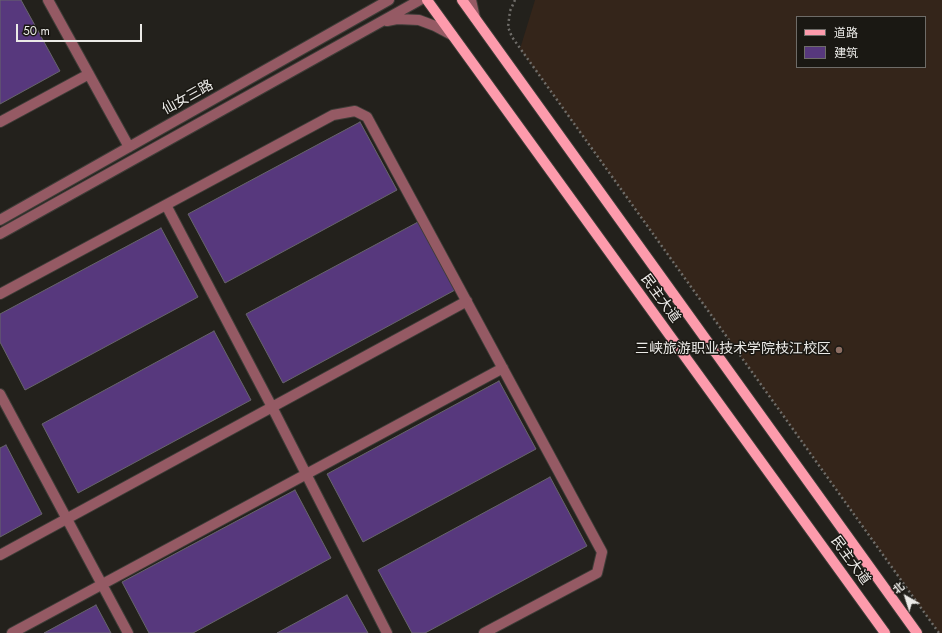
<!DOCTYPE html>
<meta charset="utf-8">
<style>
body{margin:0}
#map{position:relative;width:942px;height:633px;overflow:hidden;background:#23211c;font-family:Jost,"Noto Sans SC",sans-serif}
canvas{display:block}
.legend{position:absolute;left:796px;top:16px;width:130px;height:52px;box-sizing:border-box;background:#1a1813;border:1px solid #6e6c68;margin:0;padding:5px 7px;list-style:none;font-size:12px;color:#ebeae7}
.legend li{display:flex;align-items:center;gap:8px;height:20px}
.legend b{width:20px;border:1px solid #6e6c68}
.north{position:absolute;left:886px;top:577px;width:40px;height:40px;-webkit-text-stroke:3px #1a1813;paint-order:stroke;rotate:321deg;font-size:11px;font-weight:700;line-height:16px;text-align:center;color:#ebeae7}
.north::after{content:'';display:block;margin:auto;width:14px;height:18px;background:#ebeae7;clip-path:polygon(50% 0,100% 100%,50% 72%,0 100%)}
.scale{position:absolute;left:16px;top:24px;width:126px;height:18px;box-sizing:border-box;border:2px solid #ebeae7;border-top:0;padding-left:5px;font-size:12px;line-height:14px;white-space:nowrap;color:#ebeae7;-webkit-text-stroke:3px #1a1813;paint-order:stroke}
</style>
<div id="map">
<canvas width="942" height="633"></canvas>
<ul class="legend">
<li><b style="height:5px;background:#fd9bac"></b>道路</li>
<li><b style="height:11px;background:#57387d"></b>建筑</li>
</ul>
<div class="north">北</div>
<div class="scale">50 m</div>
</div>
<script>
const g = document.querySelector('canvas').getContext('2d');
g.lineJoin = 'round';
function fill(path, color) { g.fillStyle = color; g.fill(path, 'evenodd'); }
const toPath = rows => new Path2D(rows.map(r => 'M' + r).join(''));
function stroke(path, color, width, dash) { g.strokeStyle = color; g.lineWidth = width; g.lineCap = dash ? 'butt' : 'round'; g.setLineDash(dash || []); g.stroke(path); }
function write(font, color, halo, rows, align = 'center') {
  g.font = font + ' Jost,"Noto Sans SC",sans-serif'; g.lineWidth = 3; g.setLineDash([]); g.textBaseline = 'middle'; g.strokeStyle = halo; g.fillStyle = color; for (const [text, x, y, turn = 0] of rows) {
    g.save(); g.translate(x, y); g.rotate((+turn || 0) * Math.PI / 180); g.textAlign = isNaN(turn) ? turn : align; if (halo) g.strokeText(text, 0, 0); g.fillText(text, 0, 0); g.restore();
  }
}
fill(toPath([
 [535,0,942,0,942,633,939,633,520,49],
 [797,17,925,17,925,67,797,67]
]), '#34251a');
const building = toPath([
 [0,0,21,0,60,71,0,104,0,0],
 [360,122,397,190,225,283,188,214,360,122],
 [418,222,455,290,283,383,246,314,418,222],
 [161,228,198,297,25,390,0,342,0,314,161,228],
 [214,331,251,400,78,493,42,424,214,331],
 [499,381,536,449,363,542,327,474,499,381],
 [6,445,42,514,0,537,0,448,6,445],
 [550,477,587,546,425,633,412,633,378,570,550,477],
 [295,490,331,558,193,633,149,633,122,582,295,490],
 [347,595,368,633,277,633,347,595],
 [96,605,111,633,44,633,96,605]
]);
fill(building, '#57387d');
stroke(building, '#67656b', 1);
const minor = toPath([
 [48,0,129,147],
 [471,0,475,18],
 [387,21,397,19,419,20,435,26,452,35],
 [0,122,89,74],
 [166,205,272,407,387,633],
 [0,220,389,0],
 [0,234,420,0],
 [0,294,333,115,355,111,367,117,602,552,597,573,484,633],
 [0,394,128,633],
 [0,555,467,301],
 [12,633,503,368]
]);
const major = toPath([
 [427,0,885,633],
 [462,0,917,633]
]);
stroke(minor, '#3f3d38', 12);
stroke(major, '#3f3d38', 12);
stroke(toPath([
 [515,0,510,11,508,27,512,37,939,633]
]), '#706e6a', 2.5, [2, 3]);
stroke(minor, '#955a64', 10);
stroke(major, '#fd9bac', 10);
for (const [x, y, r, color] of [
 [839,350,4,"#8d6e63"]
]) { const dot = new Path2D(); dot.arc(x, y, r, 0, 2 * Math.PI); g.fillStyle = color; g.fill(dot); stroke(dot, '#1a1813', 1.5); }
write('14px', '#ebeae7', '#1a1813', [
 ["仙女三路",188,98,-29],
 ["民主大道",660,299,54],
 ["民主大道",850,561,54]
]);
write('14px', '#ebeae7', '#1a1813', [
 ["三峡旅游职业技术学院枝江校区",831,350]
], 'right');
</script>
